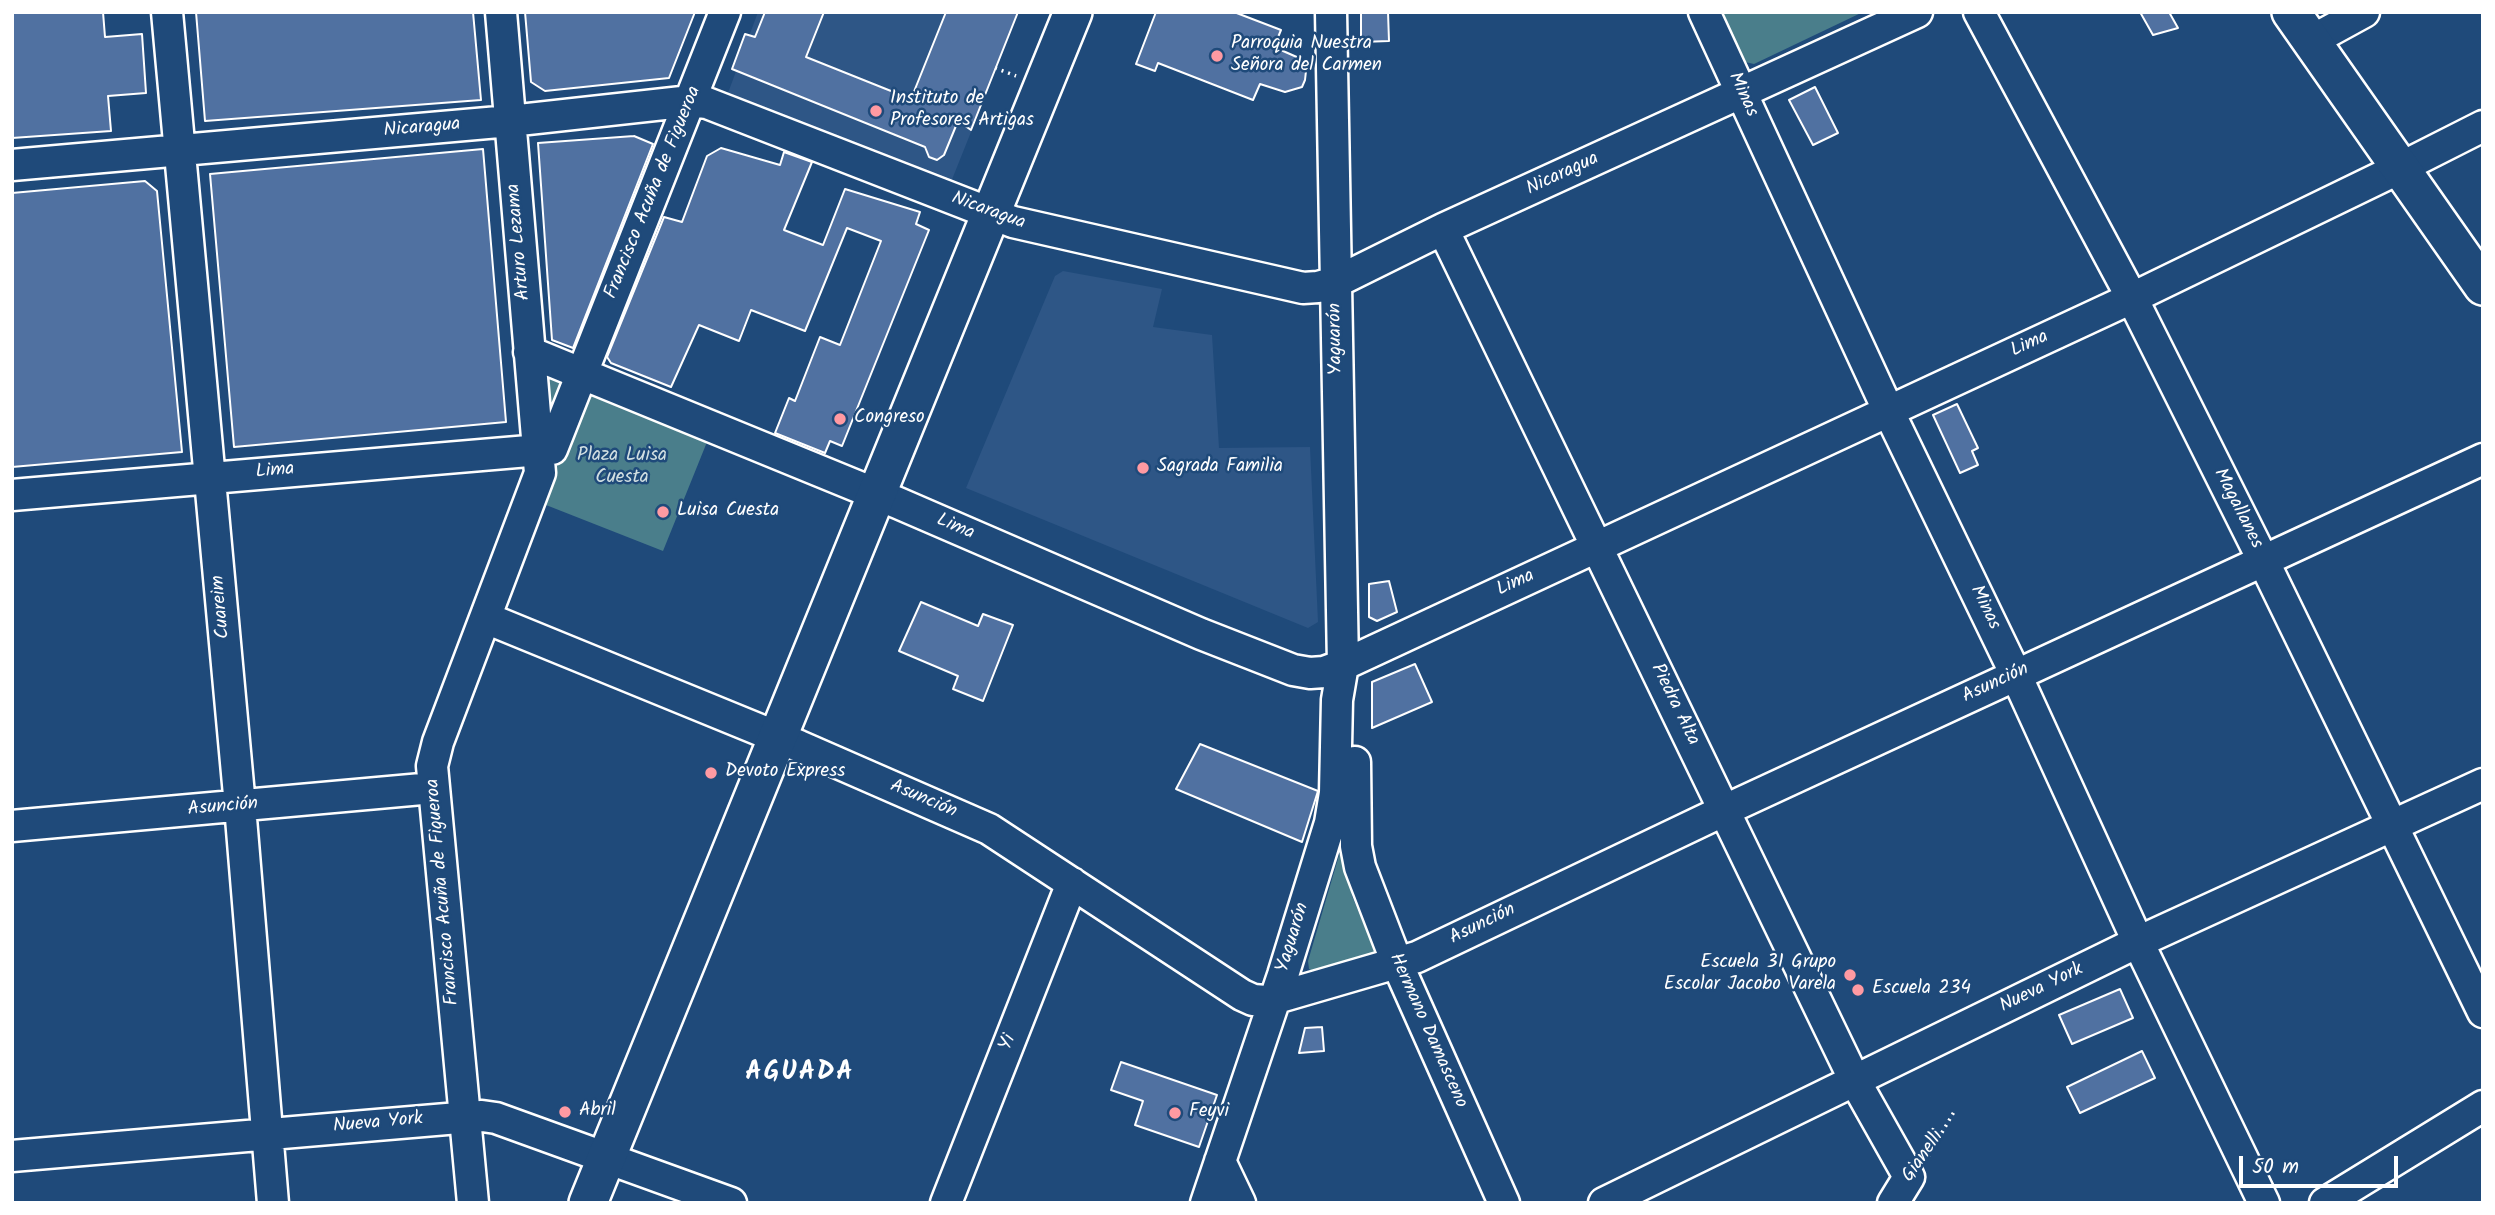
<!DOCTYPE html>
<meta charset="utf-8">
<style>
body{margin:0}
#map{position:relative;width:2495px;height:1215px;overflow:hidden;background:#1f4a7a;font-family:Kalam,sans-serif}
canvas{display:block}
.frame{position:absolute;inset:0;border:14px solid #fff;pointer-events:none}
.scale{position:absolute;left:2239px;top:1156px;width:159px;height:32px;box-sizing:border-box;border:4px solid #fff;border-top:0;padding-left:9px;font-size:21px;line-height:24px;white-space:nowrap;color:#fff;-webkit-text-stroke:5px #1f4a7a;paint-order:stroke}
</style>
<div id="map">
<canvas width="2495" height="1215"></canvas>
<div class="frame"></div>
<div class="scale">50 m</div>
</div>
<script>
const g = document.querySelector('canvas').getContext('2d');
g.lineJoin = 'round';
function fill(path, color) { g.fillStyle = color; g.fill(path, 'evenodd'); }
const toPath = rows => new Path2D(rows.map(r => 'M' + r).join(''));
function stroke(path, color, width, dash) { g.strokeStyle = color; g.lineWidth = width; g.lineCap = dash ? 'butt' : 'round'; g.setLineDash(dash || []); g.stroke(path); }
function write(font, color, halo, rows, align = 'center') {
  g.font = font + ' Kalam,sans-serif'; g.lineWidth = 5; g.setLineDash([]); g.textBaseline = 'middle'; g.strokeStyle = halo; g.fillStyle = color; for (const [text, x, y, turn = 0] of rows) {
    g.save(); g.translate(x, y); g.rotate((+turn || 0) * Math.PI / 180); g.textAlign = isNaN(turn) ? turn : align; if (halo) g.strokeText(text, 0, 0); g.fillText(text, 0, 0); g.restore();
  }
}
fill(toPath([
 [758,12,1019,12,951,182,728,93],
 [1063,271,1162,289,1153,327,1212,335,1219,448,1310,447,1318,622,1308,628,966,488,1055,276]
]), '#2e5686');
fill(toPath([
 [1721,12,1863,12,1754,64,1745,62],
 [544,371,709,437,663,551,546,505,552,489,542,375],
 [1340,852,1347,856,1352,896,1374,949,1374,954,1372,958,1314,972,1309,969,1308,961]
]), '#4a7e8b');
const building = toPath([
 [12,12,103,12,105,37,142,34,146,93,108,96,111,131,12,138,12,12],
 [196,12,473,12,481,100,205,121,196,12],
 [525,12,695,12,669,78,545,91,531,82,525,12],
 [765,12,824,12,806,57,911,99,946,12,1018,12,971,130,958,121,944,155,937,160,929,157,925,147,732,69,745,34,755,37,765,12],
 [1156,12,1234,12,1281,30,1274,47,1299,58,1306,71,1305,80,1302,87,1285,92,1260,84,1253,100,1158,63,1155,71,1136,64,1156,12],
 [1361,12,1388,12,1389,41,1361,42,1361,12],
 [2140,12,2169,12,2178,28,2153,35,2140,12],
 [1815,87,1838,133,1813,145,1789,100,1815,87],
 [634,136,653,144,573,348,552,340,538,143,634,136],
 [721,148,780,165,784,152,812,162,784,230,823,245,845,189,920,212,916,224,929,230,842,446,830,441,825,453,775,433,789,398,795,401,820,337,840,345,881,241,847,228,805,331,751,310,739,341,699,325,671,387,611,363,607,357,664,217,682,222,707,156,721,148],
 [483,149,506,422,234,447,210,174,483,149],
 [145,181,157,191,182,452,12,467,12,193,145,181],
 [1957,404,1978,448,1972,451,1978,465,1960,473,1933,415,1957,404],
 [1389,581,1397,612,1377,621,1369,617,1369,584,1389,581],
 [921,602,978,626,983,614,1013,625,983,701,953,689,958,676,899,651,921,602],
 [1415,664,1432,702,1372,728,1372,682,1415,664],
 [1200,744,1318,791,1302,842,1176,789,1200,744],
 [2120,989,2133,1018,2072,1044,2059,1015,2120,989],
 [1322,1027,1324,1051,1299,1053,1305,1028,1322,1027],
 [2142,1051,2155,1078,2080,1113,2067,1087,2142,1051],
 [1121,1062,1217,1095,1199,1147,1135,1125,1143,1101,1111,1090,1121,1062]
]);
fill(building, '#5071a1');
stroke(building, '#fff', 2);
const minor = toPath([
 [167,12,240,806,273,1203],
 [1704,12,1888,410,2016,675,2138,942,2264,1203],
 [1979,12,2132,298,2263,560,2483,1012],
 [2311,41,2364,12],
 [12,165,510,121,691,101,707,103,1013,222,1303,288,1318,287,1336,282,1443,229,1917,12],
 [1443,229,1855,1081,1909,1177,1893,1203],
 [529,352,898,503,1201,634,1293,670,1310,673,1324,672,1343,665,2132,298,2400,168,2483,126],
 [12,495,552,449,725,12],
 [486,618,799,746,989,829,1242,995,1253,1000,1266,1001,1417,957,1725,810,2483,459],
 [1355,762,1356,846,1360,867,1397,963,1504,1203],
 [12,826,433,788],
 [12,1156,482,1116,496,1118,731,1203],
 [1220,1161,1240,1203],
 [473,1203,432,766,438,742,540,473,501,12],
 [946,1203,1072,883],
 [1206,1203,1283,975,1330,823,1335,793,1337,700,1343,665,1331,12],
 [1604,1203,2138,942,2483,784],
 [2325,1203,2483,1106]
]);
const major = toPath([
 [2291,12,2483,286],
 [588,1203,1073,12]
]);
stroke(minor, '#fff', 35);
stroke(major, '#fff', 42);
stroke(toPath([
 [995,68,1016,76],
 [1928,1157,1955,1110]
]), '#fff', 3.5, [2, 5]);
stroke(minor, '#1f4a7a', 30);
stroke(major, '#1f4a7a', 37);
for (const [x, y, r, color] of [
 [1217,56,7,"#ff9aa2"],
 [876,111,7,"#ff9aa2"],
 [840,419,7,"#ff9aa2"],
 [1143,468,7,"#ff9aa2"],
 [663,512,7,"#ff9aa2"],
 [711,773,7,"#ff9aa2"],
 [1850,975,7,"#ff9aa2"],
 [1858,990,7,"#ff9aa2"],
 [565,1112,7,"#ff9aa2"],
 [1175,1113,7,"#ff9aa2"]
]) { const dot = new Path2D(); dot.arc(x, y, r, 0, 2 * Math.PI); g.fillStyle = color; g.fill(dot); stroke(dot, '#1f4a7a', 2.5); }
write('19px', '#fff', '#1f4a7a', [
 ["Parroquia Nuestra",1231,45],
 ["Señora del Carmen",1231,67],
 ["Instituto de",890,100],
 ["Profesores Artigas",890,122],
 ["Congreso",854,419],
 ["Sagrada Familia",1157,468],
 ["Luisa Cuesta",677,512],
 ["Devoto Express",725,773],
 ["Escuela 31 Grupo",1836,964,"right"],
 ["Escolar Jacobo Varela",1836,986,"right"],
 ["Escuela 234",1872,990],
 ["Abril",579,1112],
 ["Feyvi",1189,1113]
], 'left');
write('19px', '#fff', '#1f4a7a', [
 ["Minas",1742,95,65],
 ["Nicaragua",422,129,-5],
 ["Nicaragua",1563,175,-25],
 ["Francisco Acuña de Figueroa",654,193,-68],
 ["Nicaragua",988,212,20],
 ["Arturo Lezama",520,242,-95],
 ["Yaguarón",1337,339,-91],
 ["Lima",2030,345,-25],
 ["Lima",275,472,-5],
 ["Magallanes",2237,509,63],
 ["Lima",955,528,23],
 ["Lima",1516,584,-25],
 ["Cuareim",222,607,-95],
 ["Minas",1984,608,64],
 ["Asunción",1996,684,-25],
 ["Piedra Alta",1674,705,64],
 ["Asunción",923,800,23],
 ["Asunción",223,808,-5],
 ["Francisco Acuña de Figueroa",444,892,-95],
 ["Asunción",1483,925,-26],
 ["Yaguarón",1294,938,-73],
 ["Nueva York",2042,989,-26],
 ["Hermano Damasceno",1427,1031,66],
 ["Yi",1009,1043,-68],
 ["Nueva York",378,1124,-5],
 ["Gianelli",1924,1157,-55]
]);
write('19px', '#d2dfe2', '#1f4a7a', [
 ["Plaza Luisa",622,457],
 ["Cuesta",622,479]
]);
g.letterSpacing = '2px';
write('bold 26px', '#fff', '#1f4a7a', [
 ["AGUADA",800,1075]
]);
g.letterSpacing = '0px';
</script>
